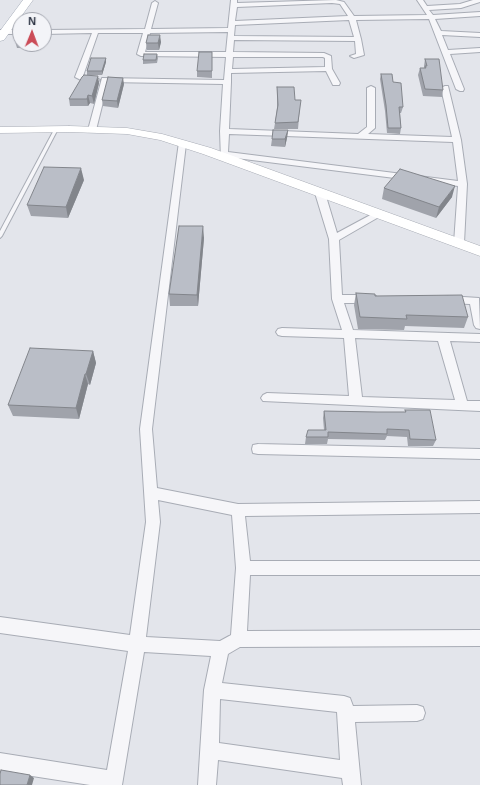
<!DOCTYPE html>
<style>
body{margin:0}
#map{position:relative;width:480px;height:785px;overflow:hidden;background:#e3e5eb;font-family:Helvetica,sans-serif}
canvas{display:block}
.north{position:absolute;left:12px;top:12px;width:40px;height:40px;box-sizing:border-box;background:#f3f4f8;border:1px solid #a3a6af;border-radius:50%;rotate:1deg;font-size:11px;font-weight:700;line-height:16px;text-align:center;color:#2b3242}
.north::after{content:'';display:block;margin:auto;width:14px;height:18px;background:#cb4c58;clip-path:polygon(50% 0,100% 100%,50% 72%,0 100%)}
</style>
<div id="map">
<canvas width="480" height="785"></canvas>
<div class="north">N</div>
</div>
<script>
const g = document.querySelector('canvas').getContext('2d');
g.lineJoin = 'round';
const toPath = rows => new Path2D(rows.map(r => 'M' + r).join(''));
function stroke(path, color, width, dash) { g.strokeStyle = color; g.lineWidth = width; g.lineCap = dash ? 'butt' : 'round'; g.setLineDash(dash || []); g.stroke(path); }
function fill(path, color) { g.fillStyle = color; g.fill(path, 'evenodd'); }
const lane = toPath([
 [55,128,58,129,2,236,0,238,0,231,55,128]
]);
const street = toPath([
 [231,0,237,0,237,3,336,0,344,2,354,16,427,15,417,0,423,0,427,6,460,4,473,0,480,0,480,2,461,8,429,10,433,15,480,12,480,16,435,19,441,31,480,33,480,37,442,35,448,50,480,48,480,52,450,54,464,89,463,91,460,91,456,89,429,19,356,20,361,39,364,55,354,58,350,56,356,54,355,41,234,40,233,52,324,53,331,56,332,69,340,83,339,85,333,85,326,71,231,73,231,82,229,129,358,134,367,127,367,88,371,86,375,88,375,128,368,134,452,137,441,88,445,86,448,86,461,140,467,184,464,243,462,245,459,246,454,243,458,186,228,157,227,160,221,160,220,131,223,84,108,82,96,130,95,132,89,132,88,130,102,78,224,80,226,57,141,56,137,54,143,33,98,33,83,76,96,78,100,80,96,82,83,81,75,77,92,33,44,34,44,30,145,29,152,3,155,1,158,3,151,29,228,28,231,0],
 [332,3,340,4,348,16,235,21,237,7,332,3],
 [349,20,354,37,234,36,235,25,349,20],
 [228,32,226,52,145,52,150,33,228,32],
 [233,57,323,57,325,58,325,67,232,69,233,57],
 [229,134,453,142,458,181,228,152,229,134],
 [0,30,20,30,20,34,0,34,0,30],
 [179,142,182,142,186,144,152,429,157,488,238,504,480,501,480,513,245,516,250,561,480,561,480,575,250,575,247,631,480,630,480,646,240,647,228,654,222,683,344,696,350,698,353,706,417,705,423,707,425,713,423,719,417,721,355,722,361,785,343,785,342,778,218,760,216,785,198,785,204,690,211,656,144,652,122,785,90,785,0,771,0,753,107,770,128,651,0,633,0,617,130,635,146,522,140,429,179,142],
 [158,500,232,515,236,568,231,635,220,641,146,637,160,522,158,500],
 [220,699,337,712,340,760,219,743,220,699],
 [320,190,325,193,337,233,376,212,379,211,384,214,339,240,342,295,372,295,376,296,377,299,376,302,372,303,344,303,353,330,480,334,480,342,450,341,467,401,480,401,480,411,263,401,261,398,263,395,267,393,349,396,344,338,282,336,278,335,276,332,278,329,282,328,342,330,332,299,329,239,315,193,320,190],
 [355,338,438,341,455,400,362,397,355,338],
 [448,296,479,298,480,329,476,328,474,325,470,304,444,303,443,300,444,297,448,296],
 [258,444,480,449,480,459,258,454,253,453,252,449,253,445,258,444]
]);
const secondary = toPath([
 [69,126,127,128,162,134,211,148,480,246,480,256,203,154,160,140,127,134,69,132,0,133,0,127,69,126]
]);
const primary = toPath([
 [23,0,33,0,4,40,0,41,0,31,23,0]
]);
stroke(lane, '#a8acb5', 2);
stroke(street, '#a8acb5', 2);
stroke(secondary, '#a8acb5', 1);
stroke(primary, '#a2a9b6', 1);
fill(lane, '#f6f6f9');
fill(street, '#f6f6f9');
fill(secondary, '#fff');
fill(primary, '#fff');
fill(toPath([
 [20,32,20,44,33,44,31,48,17,48,15,41],
 [161,42,159,50,147,50,146,43],
 [212,52,212,78,197,77,197,71],
 [157,54,158,58,157,63,143,64,143,60],
 [106,58,106,62,102,75,87,75,87,71],
 [425,59,443,90,442,97,423,96,418,75,420,68,424,68,424,66],
 [381,74,403,107,401,113,400,113,401,128,400,134,387,133,385,111,380,79],
 [99,83,94,104,90,103,88,106,70,106,69,99],
 [124,84,118,108,103,106,102,100],
 [277,87,295,100,300,106,298,129,274,129,275,123,277,108],
 [288,130,287,138,285,147,271,146,272,139],
 [84,180,68,218,31,216,27,205],
 [384,188,452,197,436,218,382,199],
 [204,238,198,306,170,306,169,294],
 [356,293,375,296,468,317,464,328,405,326,404,330,358,329,354,305],
 [93,351,96,363,90,385,88,384,79,419,13,416,8,405],
 [405,410,436,440,433,446,408,446,407,437,387,436,385,440,328,439,327,444,305,444,306,437,324,430,323,418,324,411,377,412,405,412]
]), '#a0a3ab');
fill(toPath([
 [160,35,161,42,159,50,158,43],
 [30,44,33,44,31,48],
 [106,58,106,62,102,75,102,71],
 [98,76,99,83,94,104,92,96],
 [123,78,124,84,118,108,117,101],
 [88,95,90,103,88,106,87,99],
 [288,130,287,138,285,147,285,139],
 [81,168,84,180,68,218,66,207],
 [455,186,452,197,436,218,439,207],
 [203,226,204,238,198,306,197,295],
 [93,351,96,363,90,385,86,374],
 [85,374,88,384,79,419,76,408],
 [30,775,34,778,32,785,27,785]
]), '#82858b');
const building = toPath([
 [20,32,20,41,15,41,20,32],
 [148,35,160,35,158,43,146,43,148,35],
 [199,52,212,52,212,71,197,71,199,52],
 [144,54,157,54,156,60,143,60,144,54],
 [91,58,106,58,102,71,87,71,91,58],
 [425,59,439,59,443,90,425,89,420,68,426,68,425,66,427,66,425,59],
 [381,74,392,74,393,82,401,83,403,107,399,107,401,128,388,128,386,105,381,74],
 [84,75,98,76,92,96,88,95,87,99,69,99,82,77,84,75],
 [108,77,123,78,117,101,102,100,108,77],
 [277,87,294,87,295,100,301,100,298,122,275,123,278,105,277,87],
 [273,130,288,130,285,139,272,139,273,130],
 [44,167,81,168,66,207,27,205,44,167],
 [400,169,455,186,439,207,384,188,400,169],
 [179,226,203,226,197,295,169,294,179,226],
 [356,293,375,294,375,296,462,295,468,317,406,315,407,319,360,317,356,293],
 [30,348,93,351,86,374,85,374,76,408,8,405,30,348],
 [405,410,430,410,436,440,410,439,409,430,387,429,387,434,328,432,328,437,306,437,308,430,326,430,324,411,377,412,406,412,405,410],
 [1,770,30,775,27,785,0,785,0,774,1,770]
]);
fill(building, '#babec7');
stroke(building, '#82858b', 1);
</script>
